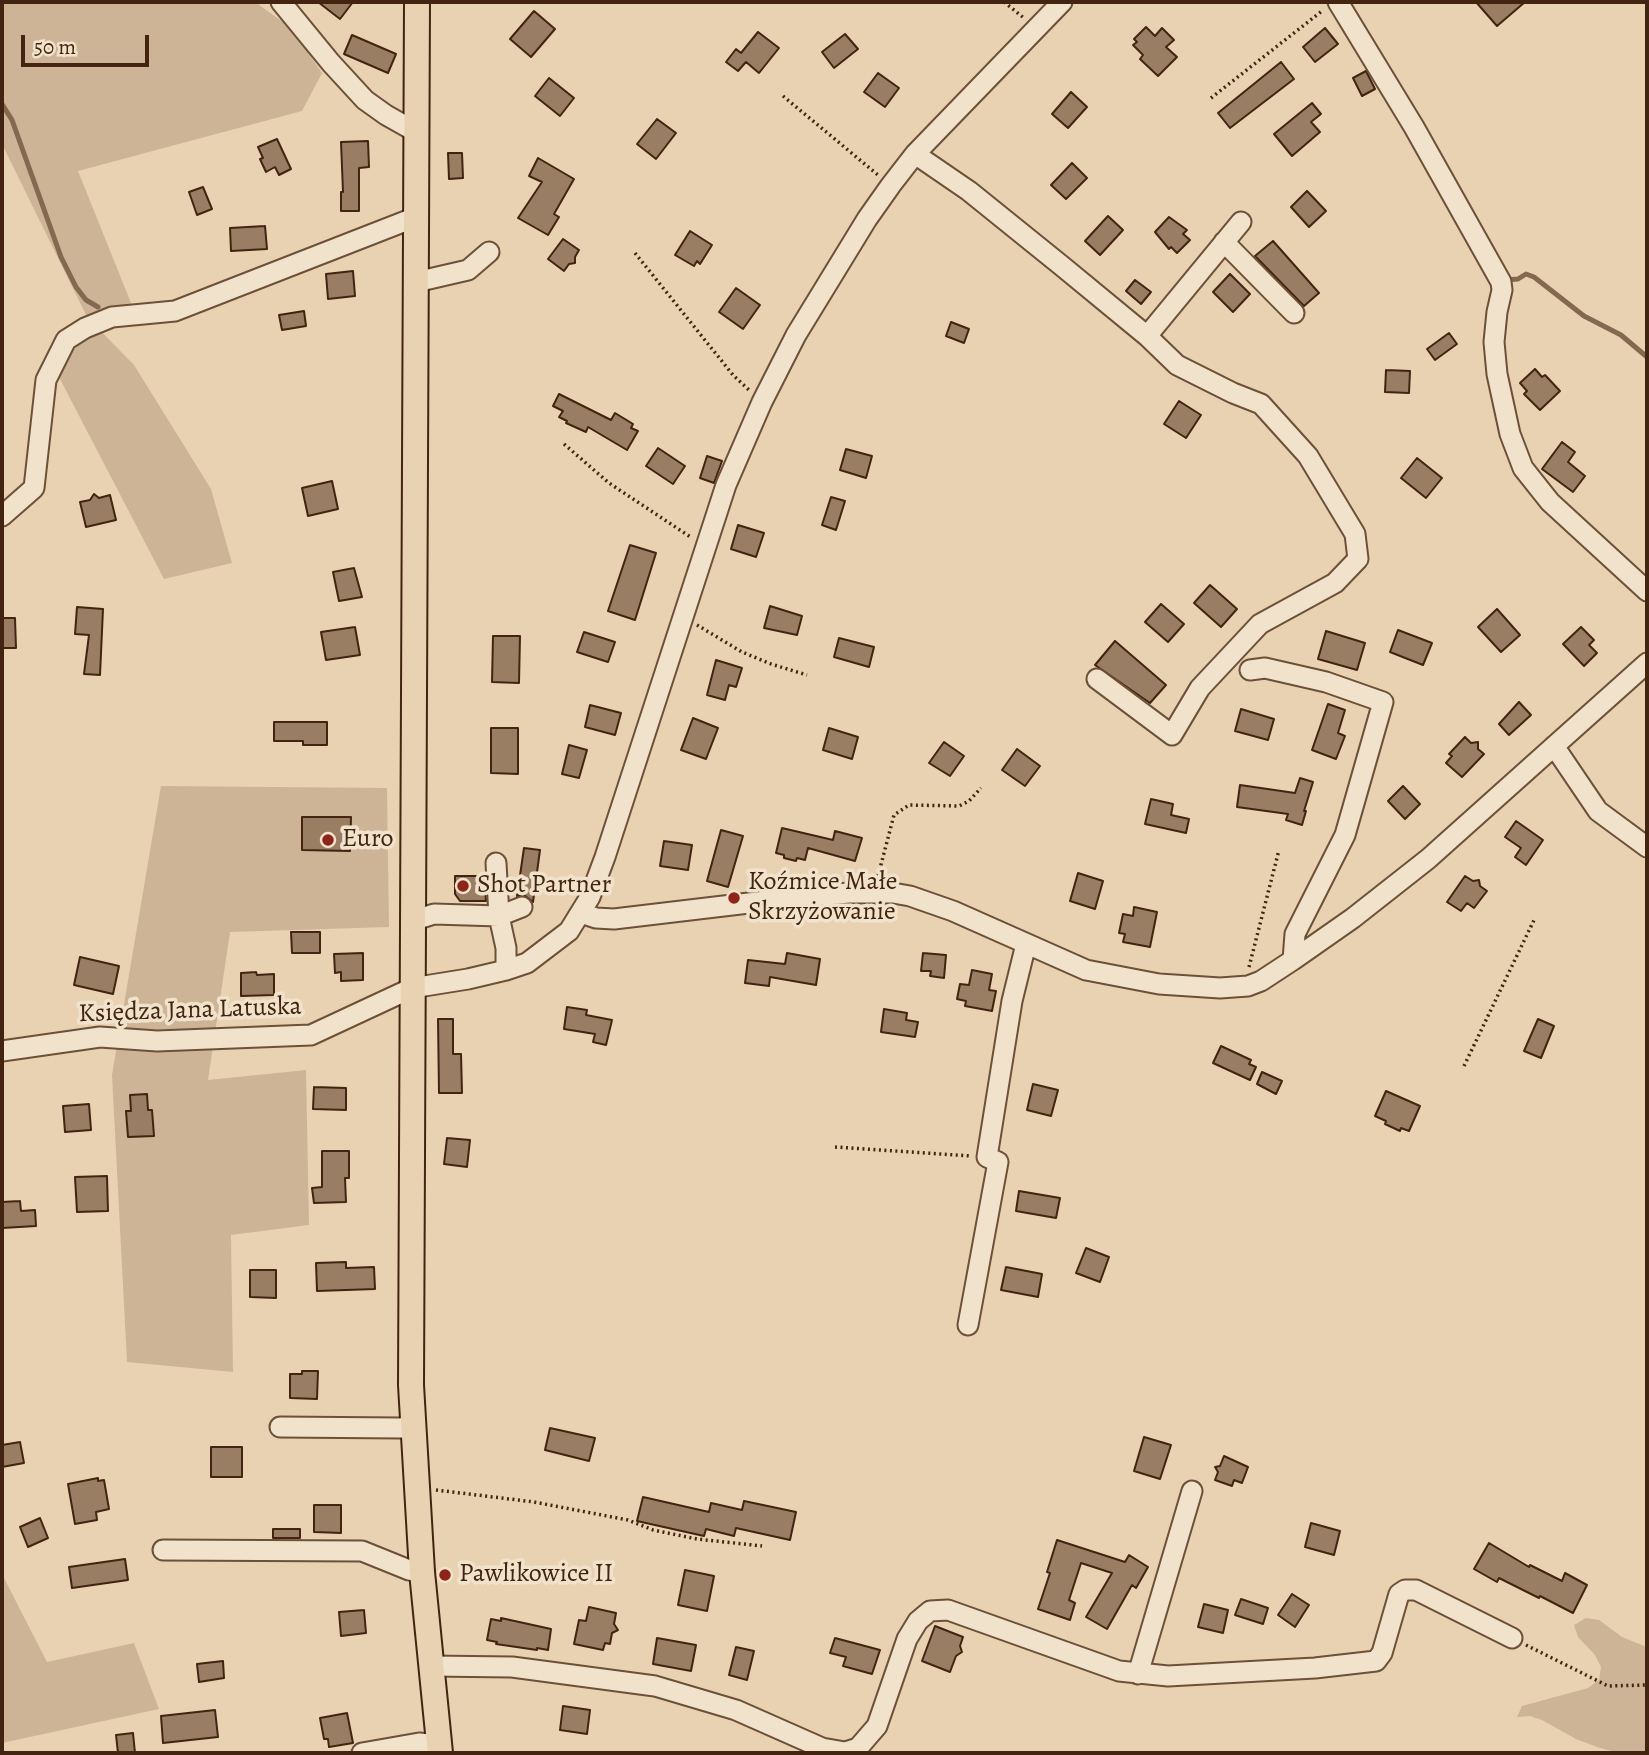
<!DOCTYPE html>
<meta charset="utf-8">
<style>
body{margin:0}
#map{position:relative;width:1649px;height:1755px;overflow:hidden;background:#e9d2b1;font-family:Alegreya,serif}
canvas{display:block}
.frame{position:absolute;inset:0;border:4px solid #422410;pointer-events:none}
.scale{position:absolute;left:21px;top:35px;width:128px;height:32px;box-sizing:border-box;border:4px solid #422410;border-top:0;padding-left:9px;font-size:21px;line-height:24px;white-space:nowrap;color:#422410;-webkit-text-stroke:5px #f1e2cc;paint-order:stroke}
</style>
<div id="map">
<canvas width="1649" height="1755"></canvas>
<div class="frame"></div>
<div class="scale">50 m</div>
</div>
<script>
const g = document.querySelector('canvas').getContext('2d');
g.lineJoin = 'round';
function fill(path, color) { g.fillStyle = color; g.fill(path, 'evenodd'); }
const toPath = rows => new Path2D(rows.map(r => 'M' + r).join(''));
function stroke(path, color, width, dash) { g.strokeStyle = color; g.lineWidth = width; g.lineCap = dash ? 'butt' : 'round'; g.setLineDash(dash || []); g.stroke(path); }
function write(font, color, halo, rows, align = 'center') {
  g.font = font + ' Alegreya,serif'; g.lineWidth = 7; g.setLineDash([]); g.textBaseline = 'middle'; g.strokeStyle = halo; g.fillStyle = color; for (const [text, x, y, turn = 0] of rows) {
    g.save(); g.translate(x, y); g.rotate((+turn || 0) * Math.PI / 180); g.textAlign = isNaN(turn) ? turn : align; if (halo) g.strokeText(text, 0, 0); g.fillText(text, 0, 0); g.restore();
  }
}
fill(toPath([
 [2,2,255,2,290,27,322,73,302,111,78,171,133,308,88,318,134,365,211,489,232,563,164,579,48,356,87,317,2,144],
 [161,786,387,788,389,927,230,932,208,1080,306,1070,309,1225,231,1235,233,1372,127,1362,112,1075],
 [2,1574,47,1662,134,1643,159,1709,2,1743],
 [1586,1618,1599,1620,1622,1637,1647,1647,1647,1753,1619,1753,1600,1748,1576,1739,1542,1720,1530,1716,1517,1717,1522,1706,1588,1688,1599,1680,1601,1667,1595,1655,1578,1637,1574,1625]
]), '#cdb496');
stroke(toPath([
 [2,104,12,120,61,257,76,287,86,300,98,307],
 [1505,280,1518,279,1526,274,1534,277,1584,316,1621,335,1647,357]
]), '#846950', 5);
const building = toPath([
 [318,2,353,2,340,19,318,2],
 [1476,2,1525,2,1497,26,1476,2],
 [534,11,555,29,531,57,510,39,534,11],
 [1146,27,1155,36,1162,28,1174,40,1166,47,1177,57,1158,76,1140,59,1143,55,1133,45,1137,42,1134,39,1146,27],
 [1325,28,1338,44,1315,62,1303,47,1325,28],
 [758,32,779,48,759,73,746,62,738,71,726,62,736,49,741,53,758,32],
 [845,34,858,49,834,68,822,52,845,34],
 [352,35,396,54,388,73,344,54,352,35],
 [1281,62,1294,79,1230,128,1218,113,1281,62],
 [1366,71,1375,89,1362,96,1353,78,1366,71],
 [878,73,899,88,885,107,864,92,878,73],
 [549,78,574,98,560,116,535,96,549,78],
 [1071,92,1087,107,1068,128,1052,114,1071,92],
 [1312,103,1321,114,1311,122,1320,132,1292,156,1274,134,1312,103],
 [657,119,676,133,656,159,637,144,657,119],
 [277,139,291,169,279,175,275,167,266,172,260,159,263,158,258,147,277,139],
 [368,141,369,167,359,168,359,211,341,211,341,192,343,192,341,142,368,141],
 [448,153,462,153,463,178,449,179,448,153],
 [538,158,574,179,554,214,559,217,548,235,518,218,542,182,529,176,538,158],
 [1072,163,1087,178,1066,199,1051,185,1072,163],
 [203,187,212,209,197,215,189,192,203,187],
 [1307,191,1326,211,1309,227,1291,207,1307,191],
 [1108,216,1123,230,1100,255,1085,241,1108,216],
 [1169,217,1187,230,1183,234,1190,240,1177,253,1171,247,1169,249,1155,232,1169,217],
 [265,226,267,249,231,251,230,228,265,226],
 [690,231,712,245,700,264,697,261,694,266,675,255,690,231],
 [563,239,579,250,575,257,575,263,569,264,564,271,548,259,563,239],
 [1273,241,1319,293,1304,306,1255,256,1273,241],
 [353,271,355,296,328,299,326,274,353,271],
 [1230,274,1250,294,1233,312,1213,292,1230,274],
 [1135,280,1151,292,1141,304,1126,291,1135,280],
 [736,288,760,305,743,329,719,312,736,288],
 [304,311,306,326,282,330,279,315,304,311],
 [951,322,969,329,964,343,946,336,951,322],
 [1449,333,1457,344,1435,360,1427,349,1449,333],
 [1535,369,1542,377,1545,375,1560,391,1540,410,1524,394,1527,391,1520,383,1535,369],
 [1386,370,1410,371,1409,393,1385,392,1386,370],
 [559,394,611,420,615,413,633,424,631,428,638,431,627,450,588,427,586,432,566,423,567,421,559,417,563,411,553,406,559,394],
 [1179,401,1201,415,1186,438,1164,424,1179,401],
 [1562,442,1575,452,1568,462,1585,476,1573,492,1542,469,1562,442],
 [658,448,685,466,673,484,646,466,658,448],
 [846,449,872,456,866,478,840,470,846,449],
 [707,456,722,461,714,483,700,478,707,456],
 [1417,458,1442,478,1426,498,1401,478,1417,458],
 [332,481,338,509,308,516,302,488,332,481],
 [94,494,99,498,110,495,116,520,86,527,80,502,90,500,94,494],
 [831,497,845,501,836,530,822,525,831,497],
 [738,525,764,533,756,557,731,549,738,525],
 [630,545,656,553,635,620,608,611,630,545],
 [354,568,362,597,339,601,333,572,354,568],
 [1210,585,1237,609,1221,627,1194,603,1210,585],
 [1161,604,1184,624,1168,642,1145,622,1161,604],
 [770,606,802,616,797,635,764,628,770,606],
 [77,607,103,609,100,675,84,674,89,635,75,634,77,607],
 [1497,609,1520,635,1501,652,1478,627,1497,609],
 [2,618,15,618,16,648,2,648,2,618],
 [355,627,360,655,326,660,321,632,355,627],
 [1581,627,1594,640,1589,645,1597,653,1584,666,1563,644,1581,627],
 [1398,630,1432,643,1423,665,1390,652,1398,630],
 [1326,631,1365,643,1357,670,1318,659,1326,631],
 [584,632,615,642,608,662,577,652,584,632],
 [493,636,520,636,519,683,492,682,493,636],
 [839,638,874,647,869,667,834,657,839,638],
 [1115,641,1166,685,1150,703,1095,665,1115,641],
 [716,660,742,668,736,687,729,685,725,700,707,695,716,660],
 [1519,702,1531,715,1509,735,1499,724,1519,702],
 [1328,704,1345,710,1338,733,1345,736,1336,759,1312,750,1328,704],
 [590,705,621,713,615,735,585,727,590,705],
 [1241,709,1274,719,1268,740,1235,731,1241,709],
 [693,718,718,728,706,759,681,750,693,718],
 [274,722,327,722,327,745,303,745,303,741,274,741,274,722],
 [491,728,518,728,518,774,491,773,491,728],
 [829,728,858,737,852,759,823,750,829,728],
 [1465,737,1471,743,1478,742,1478,749,1484,754,1462,777,1446,763,1452,756,1449,754,1465,737],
 [944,742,964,756,950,776,929,763,944,742],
 [569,745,587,750,579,778,562,774,569,745],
 [1017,749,1040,766,1025,786,1002,770,1017,749],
 [1300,778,1313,782,1304,811,1306,811,1302,825,1286,820,1288,814,1237,807,1240,785,1295,793,1300,778],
 [1403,786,1420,804,1405,819,1388,801,1403,786],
 [1151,799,1173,804,1171,815,1189,819,1186,833,1145,824,1151,799],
 [302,817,351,817,350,851,302,850,302,817],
 [1516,821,1543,840,1526,865,1515,857,1521,848,1505,837,1516,821],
 [782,828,833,840,835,831,862,838,855,861,808,848,805,860,797,858,796,861,784,858,784,855,776,853,782,828],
 [721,830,743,836,728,887,707,881,721,830],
 [664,841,692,845,688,870,660,866,664,841],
 [524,848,540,850,533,902,524,895,517,896,524,848],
 [1078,873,1103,881,1095,909,1070,901,1078,873],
 [455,876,484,876,486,901,460,901,455,894,455,876],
 [1465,876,1473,881,1479,880,1480,886,1487,891,1474,908,1467,903,1461,911,1447,902,1465,876],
 [1134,907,1157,912,1150,947,1123,942,1125,934,1119,933,1123,914,1133,916,1134,907],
 [291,932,320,932,320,953,292,953,291,932],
 [363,953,363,980,341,981,341,972,335,973,334,954,363,953],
 [787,953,820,959,816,985,770,977,769,986,745,983,748,960,785,964,787,953],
 [923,953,946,955,944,978,930,976,931,971,921,971,923,953],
 [80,957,119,966,113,994,74,985,80,957],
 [972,970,992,974,989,990,996,991,992,1011,965,1006,966,1001,957,999,960,984,969,985,972,970],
 [256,972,257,975,274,974,274,995,241,996,241,973,256,972],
 [567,1007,587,1010,586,1015,612,1020,606,1045,593,1042,595,1034,564,1029,567,1007],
 [884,1009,907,1013,906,1020,918,1022,915,1037,881,1032,884,1009],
 [438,1019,453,1019,453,1054,461,1054,462,1093,439,1093,438,1019],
 [1538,1019,1554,1026,1541,1058,1524,1051,1538,1019],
 [1221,1046,1251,1060,1249,1064,1256,1067,1250,1080,1213,1063,1221,1046],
 [1262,1072,1282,1081,1276,1094,1257,1084,1262,1072],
 [1033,1084,1058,1090,1051,1116,1027,1110,1033,1084],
 [314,1087,346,1088,346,1110,313,1109,314,1087],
 [1386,1091,1420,1106,1409,1131,1401,1128,1400,1131,1385,1124,1386,1121,1375,1116,1386,1091],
 [147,1094,148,1110,152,1110,154,1136,128,1137,126,1111,131,1111,130,1095,147,1094],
 [89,1104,91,1130,65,1132,63,1106,89,1104],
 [447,1138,470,1140,467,1167,444,1164,447,1138],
 [322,1151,349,1151,349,1178,345,1178,346,1202,314,1203,312,1188,322,1187,322,1151],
 [107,1176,108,1211,77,1212,75,1177,107,1176],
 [1019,1191,1060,1198,1056,1218,1016,1211,1019,1191],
 [20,1201,21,1211,35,1210,36,1226,2,1228,2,1202,20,1201],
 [1086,1248,1109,1257,1100,1282,1076,1273,1086,1248],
 [346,1262,346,1268,374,1267,375,1289,317,1291,316,1263,346,1262],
 [1006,1267,1042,1274,1038,1297,1001,1290,1006,1267],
 [250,1270,276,1270,276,1298,250,1297,250,1270],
 [302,1371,318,1371,317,1399,290,1398,290,1374,302,1374,302,1371],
 [550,1428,595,1438,589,1461,545,1450,550,1428],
 [1144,1437,1171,1445,1160,1479,1134,1471,1144,1437],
 [20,1442,24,1463,2,1467,2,1445,20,1442],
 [211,1447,242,1447,242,1477,211,1477,211,1447],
 [1224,1456,1248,1467,1242,1483,1234,1480,1232,1486,1215,1480,1218,1472,1215,1467,1220,1466,1224,1456],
 [98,1478,98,1481,104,1480,109,1509,96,1512,97,1520,75,1524,68,1484,98,1478],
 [643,1497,709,1512,711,1503,742,1510,744,1501,796,1512,790,1540,736,1528,734,1536,706,1529,704,1536,637,1521,643,1497],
 [314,1505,341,1505,341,1533,314,1532,314,1505],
 [40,1518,48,1538,28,1547,20,1527,40,1518],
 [1311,1523,1340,1531,1334,1555,1305,1547,1311,1523],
 [273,1529,300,1529,300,1538,273,1538,273,1529],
 [1057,1540,1125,1562,1129,1555,1148,1567,1136,1588,1132,1585,1107,1629,1086,1617,1112,1573,1081,1563,1069,1600,1075,1603,1070,1620,1038,1609,1050,1573,1047,1572,1057,1540],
 [1489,1543,1529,1567,1530,1565,1562,1581,1565,1573,1587,1585,1573,1613,1540,1596,1539,1598,1499,1578,1497,1582,1474,1569,1489,1543],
 [125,1559,128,1580,72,1588,69,1567,125,1559],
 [685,1570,714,1576,707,1611,678,1605,685,1570],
 [1292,1594,1309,1605,1295,1627,1278,1615,1292,1594],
 [1241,1599,1268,1608,1263,1624,1235,1615,1241,1599],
 [1204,1604,1228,1610,1223,1633,1198,1627,1204,1604],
 [589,1607,616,1613,614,1624,618,1630,612,1633,610,1644,605,1643,603,1650,574,1644,579,1620,586,1621,589,1607],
 [364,1610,366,1633,341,1636,339,1612,364,1610],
 [501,1618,551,1629,548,1650,537,1648,537,1650,496,1644,497,1642,487,1640,491,1619,501,1621,501,1618],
 [935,1626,963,1637,960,1646,962,1652,956,1656,950,1672,922,1661,935,1626],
 [657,1638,696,1645,691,1671,653,1664,657,1638],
 [835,1638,880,1650,872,1674,843,1666,846,1657,830,1653,835,1638],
 [736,1647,754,1651,747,1680,729,1675,736,1647],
 [223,1661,224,1678,199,1682,197,1664,223,1661],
 [563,1706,590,1710,587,1734,560,1730,563,1706],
 [215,1710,218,1737,163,1743,161,1716,215,1710],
 [347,1713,353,1743,329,1747,328,1739,324,1739,320,1718,347,1713],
 [133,1733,135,1753,118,1753,116,1735,133,1733]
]);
fill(building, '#997e64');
stroke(building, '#422410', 2);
const minor = toPath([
 [281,2,331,63,365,100,386,115,418,133],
 [1338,2,1414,127,1501,282,1502,290,1497,312,1494,342,1497,374,1510,434,1523,468,1550,502,1647,591],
 [915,154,969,191,1062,266,1147,336,1177,365,1233,393,1261,404,1308,456,1355,534,1358,559,1335,583,1260,624,1200,688,1172,735,1097,679],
 [1224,242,1294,313],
 [416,282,468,270,489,252],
 [1147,336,1241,222],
 [2,516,34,488,46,380,66,340,85,328,112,317,175,311,416,217],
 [1250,670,1265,668,1326,682,1383,702,1345,835,1295,934,1293,960],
 [1554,746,1598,811,1647,847],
 [581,913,596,918,614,919,791,898,849,893,893,893,910,896,953,911,1086,970,1159,984,1220,988,1248,986,1261,981,1293,960,1353,918,1428,859,1647,663],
 [412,921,434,914,499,916,496,863],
 [506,970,506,948,499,916,522,907],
 [2,1051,100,1037,157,1041,311,1035,412,988,468,979,506,970,527,963,569,931,590,897,605,857,726,485,762,402,796,335,867,219,891,185,915,154,1062,2],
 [968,1325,998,1162,987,1157,1012,1001,1026,944],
 [280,1427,401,1428,413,1425],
 [163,1550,362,1551,409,1570,422,1572],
 [430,1666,512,1667,655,1686,736,1710,822,1748,845,1752,858,1748,877,1726,907,1639,918,1621,930,1611,948,1610,1119,1671,1168,1676,1315,1668,1376,1661,1382,1653,1399,1594,1405,1590,1416,1590,1512,1638],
 [1138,1674,1192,1491],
 [362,1753,419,1743,439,1745]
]);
const major = toPath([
 [417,2,411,1385,422,1572,440,1753]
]);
stroke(minor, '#6c5038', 23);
stroke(major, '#422410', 28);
stroke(toPath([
 [1004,2,1024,18],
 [783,96,878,175],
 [1211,98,1322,11],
 [635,253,733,375,750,391],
 [564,444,609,483,692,538],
 [697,625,742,652,771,664,807,675],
 [878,876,894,815,909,805,959,806,969,801,981,788],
 [1249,967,1279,850],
 [1464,1066,1535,918],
 [835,1147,971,1156],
 [436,1490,534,1502,628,1520,653,1530,697,1539,762,1546],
 [1526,1645,1608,1686,1647,1685]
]), '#422410', 3.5, [2, 3.5]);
stroke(minor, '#f1e2cc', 19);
stroke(major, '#e9d2b1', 24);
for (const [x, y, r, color] of [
 [328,840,7,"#8f2418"],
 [463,886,7,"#8f2418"],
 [734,898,7,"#8f2418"],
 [445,1575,7,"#8f2418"]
]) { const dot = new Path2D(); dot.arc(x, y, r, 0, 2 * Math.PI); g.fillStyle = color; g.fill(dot); stroke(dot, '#f1e2cc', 2.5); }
write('26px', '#422410', '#f1e2cc', [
 ["Euro",342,840],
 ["Koźmice Małe",748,883],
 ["Skrzyżowanie",748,913],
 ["Shot Partner",477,886],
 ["Pawlikowice II",459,1575]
], 'left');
write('26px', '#422410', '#f1e2cc', [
 ["Księdza Jana Latuska",190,1011,-2]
]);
</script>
